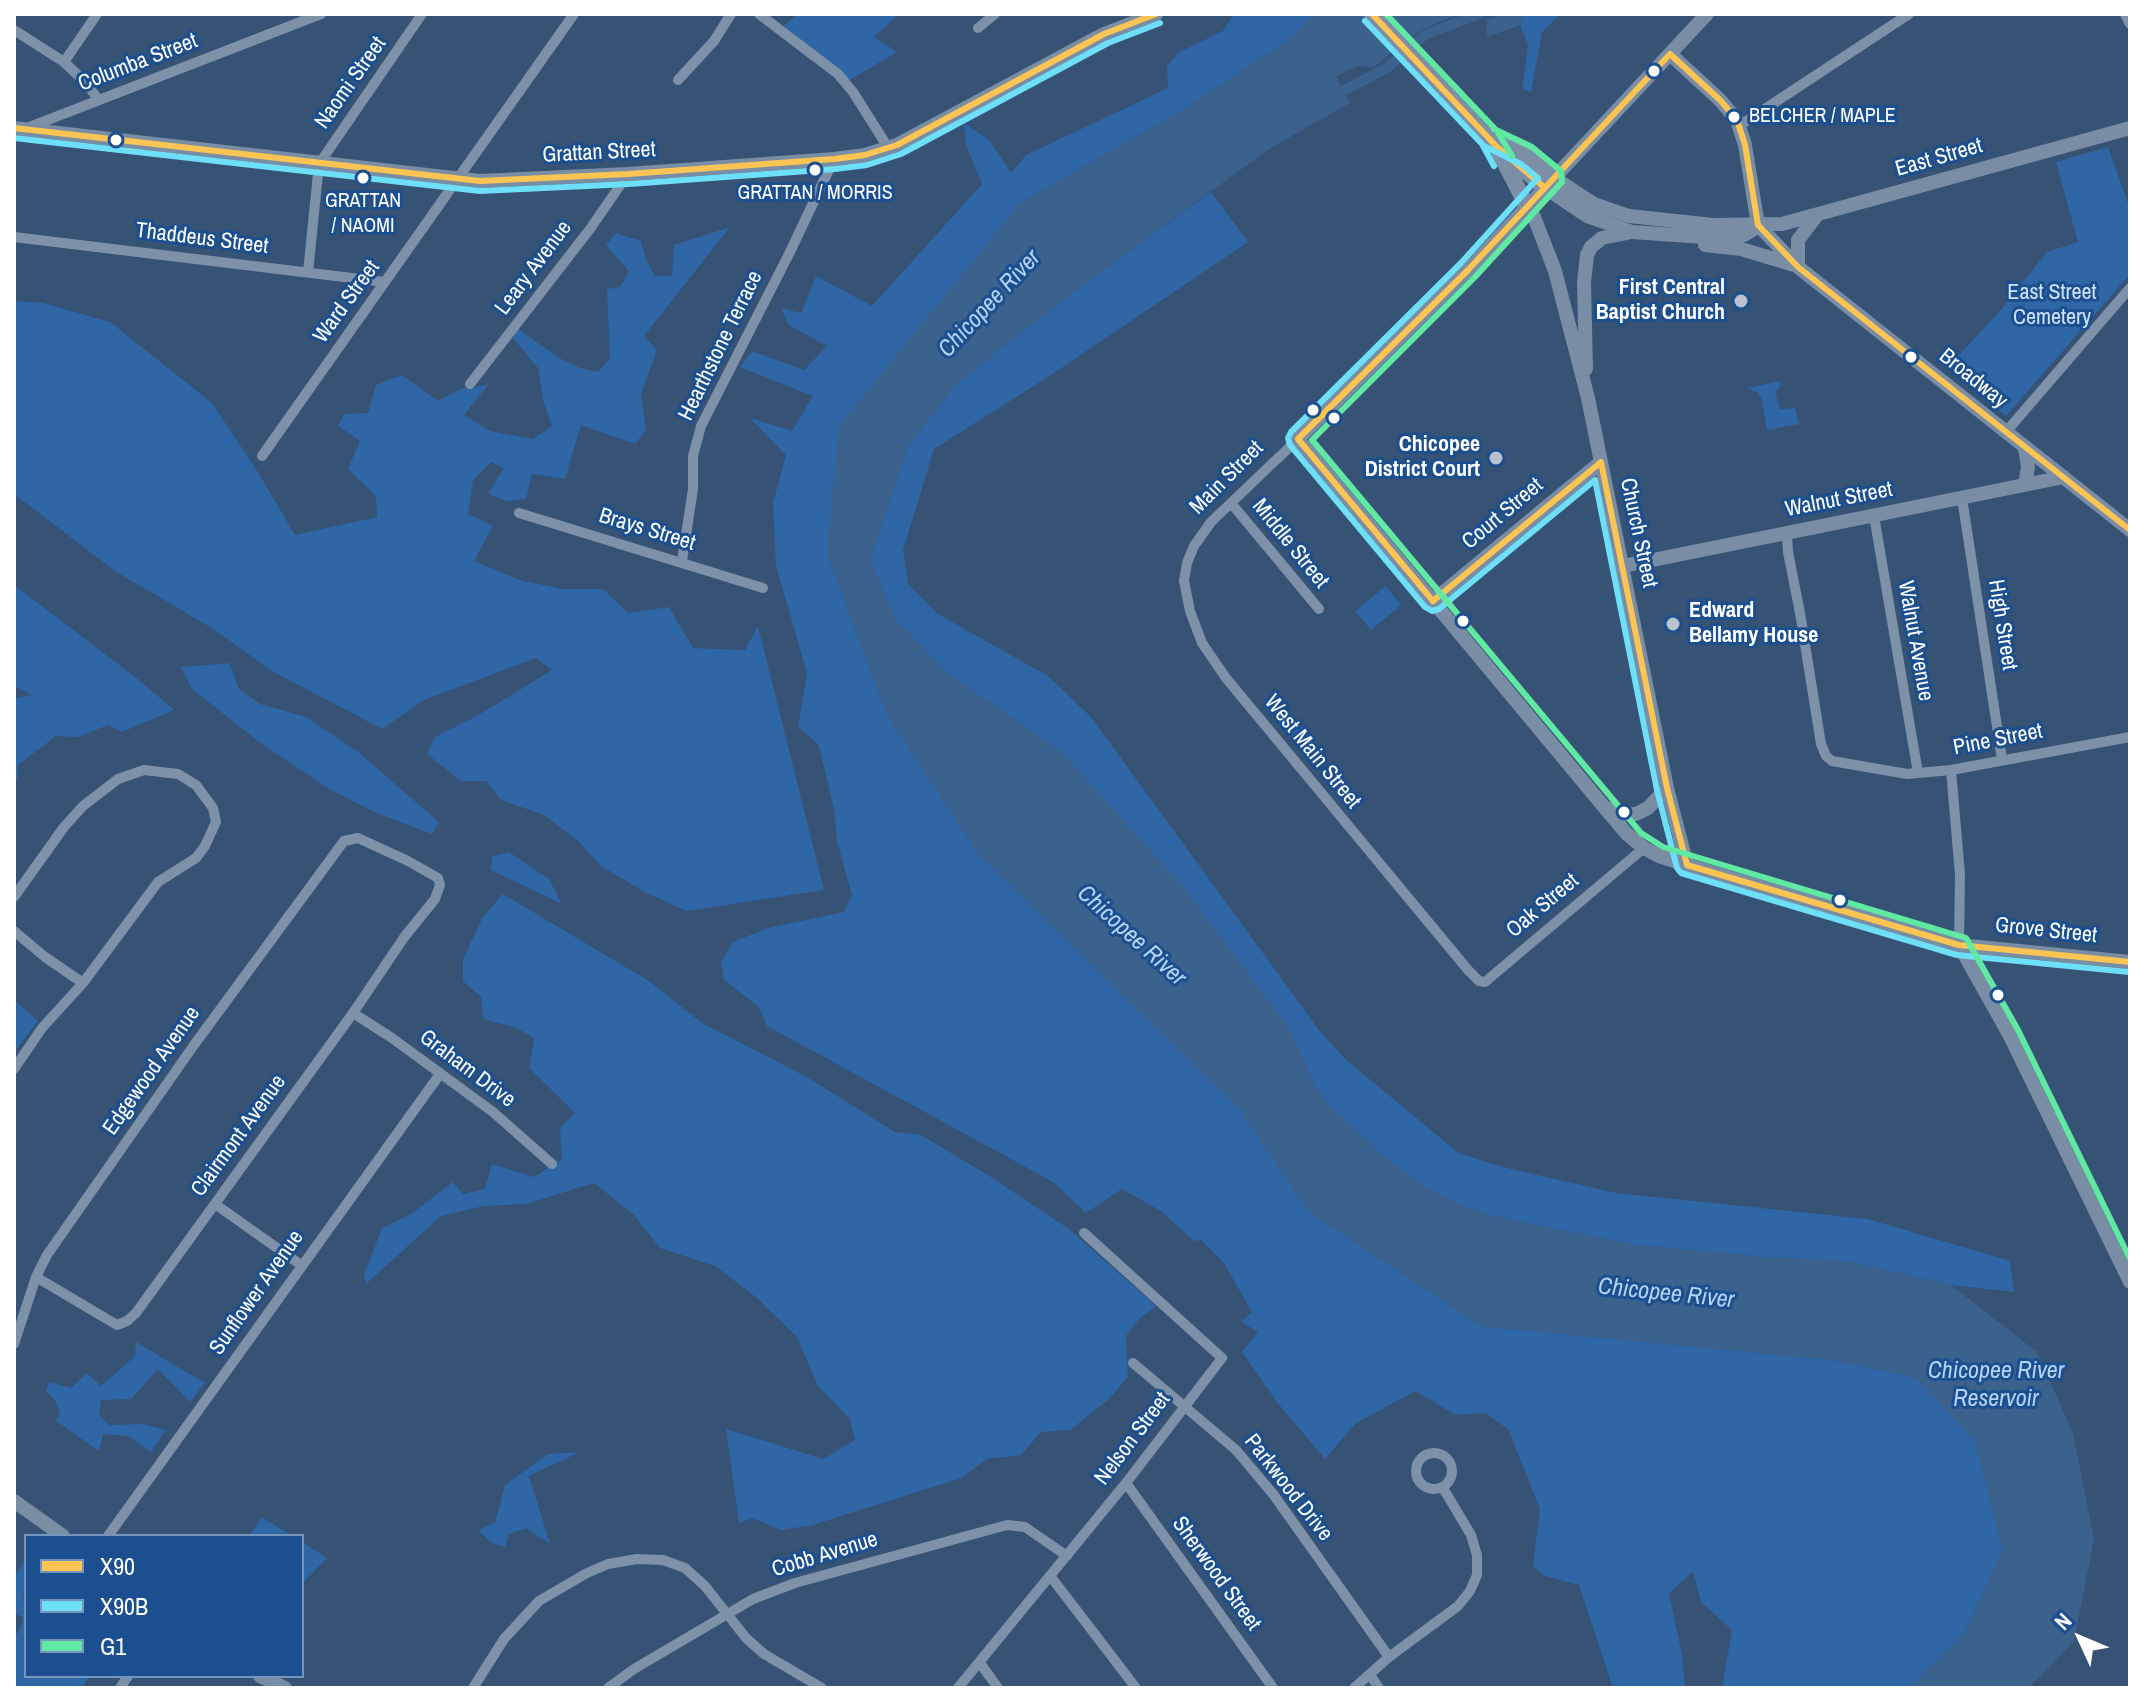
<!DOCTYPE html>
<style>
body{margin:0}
#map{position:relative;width:2144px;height:1702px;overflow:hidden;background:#365274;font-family:"Archivo Narrow",sans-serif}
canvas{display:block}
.frame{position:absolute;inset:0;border:16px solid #fff;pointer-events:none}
.legend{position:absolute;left:24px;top:1534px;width:280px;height:144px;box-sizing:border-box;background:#1b4f8f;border:2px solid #7695bc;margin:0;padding:10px 14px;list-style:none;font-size:24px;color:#fff}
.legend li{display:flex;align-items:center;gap:16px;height:40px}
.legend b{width:40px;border:2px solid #7695bc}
.north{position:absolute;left:2040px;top:1598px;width:80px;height:80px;-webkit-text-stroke:6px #1b4f8f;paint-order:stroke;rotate:314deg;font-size:22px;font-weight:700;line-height:32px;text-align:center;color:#fff}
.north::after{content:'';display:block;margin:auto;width:28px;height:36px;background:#fff;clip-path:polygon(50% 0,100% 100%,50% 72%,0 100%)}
</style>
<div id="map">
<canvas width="2144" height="1702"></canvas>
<div class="frame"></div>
<ul class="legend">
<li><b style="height:10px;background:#fcc553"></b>X90</li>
<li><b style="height:10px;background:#6ddff8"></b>X90B</li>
<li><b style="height:10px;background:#60e9a3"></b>G1</li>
</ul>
<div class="north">N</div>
</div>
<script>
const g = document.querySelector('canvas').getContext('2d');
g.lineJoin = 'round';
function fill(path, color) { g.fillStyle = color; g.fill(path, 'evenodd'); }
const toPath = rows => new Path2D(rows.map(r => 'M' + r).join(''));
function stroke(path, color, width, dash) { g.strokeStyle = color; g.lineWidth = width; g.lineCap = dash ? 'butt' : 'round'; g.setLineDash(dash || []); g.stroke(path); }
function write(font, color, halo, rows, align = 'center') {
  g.font = font + ' "Archivo Narrow",sans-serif'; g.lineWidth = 6; g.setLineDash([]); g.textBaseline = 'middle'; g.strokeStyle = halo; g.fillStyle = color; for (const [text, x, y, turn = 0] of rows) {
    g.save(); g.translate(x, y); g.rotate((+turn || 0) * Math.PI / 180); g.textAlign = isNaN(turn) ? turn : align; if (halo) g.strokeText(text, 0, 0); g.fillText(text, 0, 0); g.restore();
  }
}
fill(toPath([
 [797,14,899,14,874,37,897,52,850,80,784,26],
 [1234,14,1314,14,1290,39,1181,111,1020,203,827,553,887,715,977,852,1239,1109,1309,1212,1481,1326,1832,1360,1915,1377,1975,1440,2003,1551,1964,1634,1909,1688,1722,1688,1732,1630,1701,1602,1693,1571,1669,1594,1682,1654,1685,1688,1613,1688,1579,1585,1545,1576,1533,1566,1540,1509,1508,1429,1485,1413,1456,1415,1415,1391,1355,1424,1325,1459,1277,1402,1242,1352,1258,1332,1241,1322,1252,1312,1224,1263,1201,1240,1194,1241,1161,1211,1122,1189,1086,1213,1053,1182,767,1026,759,1007,724,980,721,962,733,942,768,928,844,912,852,895,837,841,834,809,819,746,798,726,807,673,776,566,773,503,786,455,750,418,792,431,813,396,740,367,752,351,804,370,827,346,789,325,781,308,801,313,816,276,872,306,982,184,966,145,964,123,989,140,1011,173,1026,155,1168,88,1167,67,1178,53,1223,31],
 [1525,14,1560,14,1542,32,1531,92,1522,89,1528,45,1520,25],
 [2108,147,2130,209,2130,274,2006,416,1947,368,2000,311,2047,252,2078,242,2056,162],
 [1211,192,1248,242,1051,375,934,449,903,550,908,584,938,614,1048,676,1091,717,1319,1030,1345,1059,1460,1154,1507,1168,1616,1193,1868,1219,2010,1261,2014,1292,1951,1285,1846,1261,1765,1257,1636,1245,1498,1217,1459,1205,1422,1186,1385,1157,1331,1108,1315,1086,1289,1028,1063,753,945,671,895,619,870,559,907,448,956,384,1071,294],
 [730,227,644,336,657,350,641,394,646,430,635,444,581,425,565,479,532,474,526,499,506,501,488,494,504,468,491,462,473,480,468,514,493,526,474,561,523,581,563,589,603,589,628,613,669,607,693,648,745,650,758,626,824,890,687,911,646,893,601,866,578,841,544,815,501,800,486,781,461,781,427,754,435,737,477,716,552,670,536,658,424,700,382,729,270,670,215,630,115,571,14,494,14,301,43,303,110,322,212,403,256,469,295,535,377,517,376,496,348,469,360,441,338,426,344,414,368,413,376,385,402,375,438,401,460,389,488,385,464,415,490,431,533,439,552,426,543,400,538,368,513,338,518,329,559,358,580,368,598,372,610,358,607,289,620,287,629,271,606,245,616,233,641,241,646,260,655,276,672,276,674,245],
 [1780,381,1780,387,1775,392,1780,409,1795,408,1799,424,1767,430,1761,398,1758,393,1748,388],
 [14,585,139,680,174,710,122,732,108,725,78,737,56,736,18,765,18,778,14,785,14,698,32,695,14,686],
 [1386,586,1401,605,1371,630,1355,611],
 [229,663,239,689,260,704,306,717,358,752,439,822,432,834,374,812,331,790,259,742,192,689,181,667],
 [1287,711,1305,730,1292,740,1277,720],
 [509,852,549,879,562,904,491,870,492,856],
 [503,894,649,981,702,1023,807,1077,895,1132,921,1135,991,1177,1069,1229,1156,1306,1140,1318,1126,1336,1128,1377,1109,1399,1070,1430,1041,1432,1021,1455,987,1459,961,1478,813,1525,781,1530,752,1518,739,1523,726,1429,823,1459,855,1440,850,1419,818,1386,797,1337,757,1298,715,1266,660,1248,634,1215,594,1183,526,1204,484,1206,441,1216,366,1284,364,1275,382,1228,412,1213,453,1182,463,1194,485,1189,492,1164,534,1177,562,1159,560,1128,575,1113,529,1068,534,1038,514,1027,483,1019,481,997,463,981,463,960,471,942,483,917],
 [14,1000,38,1021,14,1052],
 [136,1342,205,1383,190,1402,158,1369,131,1399,101,1400,99,1415,109,1425,143,1424,166,1430,151,1452,128,1436,103,1434,99,1451,56,1421,60,1412,55,1400,46,1391,49,1382,71,1388,87,1373,101,1386,135,1356],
 [580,1452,529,1476,550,1544,526,1528,509,1534,505,1547,492,1543,478,1530,495,1523,505,1485,548,1454],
 [262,1517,292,1536,249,1536],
 [302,1542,327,1558,302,1584],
 [26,1559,26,1585,23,1597,26,1598,26,1676,89,1676,82,1688,14,1688,14,1637,20,1629,23,1618,14,1613,14,1577]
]), '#2f66a5');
fill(toPath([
 [1314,14,1458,14,1423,29,1373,67,1359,66,1336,76,1350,103,1269,149,1071,294,956,384,907,448,870,559,895,619,945,671,1063,753,1184,887,1289,1028,1315,1086,1331,1108,1385,1157,1422,1186,1459,1205,1498,1217,1636,1245,1765,1257,1846,1261,1951,1285,2037,1352,2073,1433,2094,1540,2074,1641,2029,1688,1909,1688,1964,1634,2003,1551,1975,1440,1915,1377,1832,1360,1481,1326,1309,1212,1239,1109,977,852,887,715,827,553,839,426,1020,203,1181,111,1290,39],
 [1497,14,1525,14,1520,25,1487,37,1486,20,1497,17]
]), '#3b618d');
stroke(toPath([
 [1333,96,1387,68,1426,34,1480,14]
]), '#3b618d', 10);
stroke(toPath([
 [759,14,838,74,853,92,889,149],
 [2125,14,2130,24],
 [978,28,995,14],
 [14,30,64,62,83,80,99,100],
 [64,62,97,14],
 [678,80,714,41,731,14],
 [1739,126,1909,14],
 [27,128,321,14],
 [14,237,385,282],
 [308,272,319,164,422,14],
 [470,384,590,229,628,174],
 [2005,433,2130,288],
 [1298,439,1211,522,1194,546,1187,563,1184,581,1190,611,1202,643,1226,678,1468,970,1479,981,1485,982,1644,848],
 [262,456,574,14],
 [1962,498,2002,759],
 [1231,503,1319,609],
 [519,513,763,588],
 [1874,516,1918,773],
 [1787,533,1788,552,1800,613,1821,744,1826,756,1832,761,1907,774,1951,770,2130,737],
 [682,561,693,489,693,456,701,426,789,254,834,159],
 [1951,770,1960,875,1959,945],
 [14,897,64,827,83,806,118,779,144,770,178,774,196,785,213,808,216,822,205,846,196,858,158,882,83,983,42,1028,14,1069],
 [14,931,45,957,83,983],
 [353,1013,392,1038,493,1112,552,1164],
 [215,1204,301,1265],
 [14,1344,36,1277,47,1255,194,1045,344,841,358,838,408,861,438,878,440,885,435,899,405,936,353,1013,136,1313,127,1321,117,1325,36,1277],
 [1133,1363,1236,1450,1273,1494,1389,1657],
 '1416 1471a18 18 0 1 1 36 0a18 18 0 1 1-36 0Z',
 [1126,1483,1273,1688],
 [108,1536,440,1074],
 [1051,1577,1136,1688],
 [980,1663,998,1688],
 [1370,1675,1379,1688],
 [120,1688,128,1676],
 [473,1688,504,1639,539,1601,587,1573,608,1564,637,1559,663,1560,685,1568,705,1586,746,1638,764,1654,822,1688],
 [608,1688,634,1669,753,1599,795,1583,1007,1525,1025,1527,1067,1556],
 [958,1688,1126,1483,1222,1358,1084,1233],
 [1354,1688,1389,1657,1458,1606,1470,1591,1477,1575,1477,1555,1471,1535,1443,1488]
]), '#7d92a8', 10);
stroke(toPath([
 [1707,14,1468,270,1298,439,1610,814,1627,834,1644,848,1659,856,1687,865,1959,945,2130,962],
 [1670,54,1720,100,1737,120,1745,145,1758,225],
 [14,128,480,181,628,174,834,159,865,155,897,145,1104,34,1156,14],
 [1553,177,1594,204,1629,216,1713,225,1782,224,2130,128],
 [1544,187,1587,216,1632,232,1718,238,1744,235,1755,228],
 [1527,206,1534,217,1555,271,1588,398,1667,788,1687,865],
 [1758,225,1798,267,2130,530],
 [1705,245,1741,249,1794,265],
 [1798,267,1798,240,1818,214],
 [1586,369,1584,283,1587,255,1591,247,1602,238,1627,233],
 [2025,448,2028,467,2025,485],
 [1623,566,2064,477],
 [1433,601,1601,462],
 [1607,808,1622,814,1636,814,1648,808,1667,788],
 [1959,945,2009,1034,2130,1282],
 [14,1501,63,1536],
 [260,1676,285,1688]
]), '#798da4', 14);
stroke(toPath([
 [1372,14,1497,147,1544,187],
 [1501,142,1526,155,1553,177],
 [1499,152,1527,206]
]), '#7d8ea7', 16);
stroke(toPath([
 [1372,14,1497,147,1544,187],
 [14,128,480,181,628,174,834,159,865,155,897,145,1104,34,1156,14],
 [2130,530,1798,267,1758,225,1745,145,1737,120,1720,100,1670,54,1468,270,1298,439,1433,601,1601,462,1667,788,1687,865,1959,945,2130,962]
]), '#fcc553', 6);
stroke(toPath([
 [1365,21,1482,144,1494,166],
 [14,138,480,191,629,184,835,169,867,165,901,154,1108,43,1160,23],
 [1486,147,1521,164,1538,178,1461,263,1291,432,1288,438,1290,445,1425,607,1432,611,1439,609,1595,480,1657,790,1677,868,1681,873,1957,955,2129,972]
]), '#6ddff8', 6);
stroke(toPath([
 [1386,14,1497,131,1512,156],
 [1494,129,1532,147,1561,171,1562,182,1475,277,1312,440,1641,833,1663,847,1966,938,2018,1030,2130,1259]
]), '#60e9a3', 6);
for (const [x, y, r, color] of [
 [1654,71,7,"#fff"],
 [1734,117,7,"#fff"],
 [116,140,7,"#fff"],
 [815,170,7,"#fff"],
 [363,178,7,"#fff"],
 [1741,301,8,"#b9c2ce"],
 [1911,357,7,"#fff"],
 [1313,410,7,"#fff"],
 [1334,418,7,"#fff"],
 [1496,458,8,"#b9c2ce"],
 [1463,621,7,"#fff"],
 [1673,624,8,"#b9c2ce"],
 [1624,812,7,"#fff"],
 [1840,900,7,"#fff"],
 [1998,995,7,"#fff"]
]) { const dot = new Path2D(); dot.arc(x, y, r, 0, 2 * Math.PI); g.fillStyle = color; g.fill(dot); stroke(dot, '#1b4f8f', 3); }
write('20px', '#fff', '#1b4f8f', [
 ["BELCHER / MAPLE",1749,117,"left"],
 ["GRATTAN / MORRIS",815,194],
 ["GRATTAN",363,202],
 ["/ NAOMI",363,227]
]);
write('22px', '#fff', '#1b4f8f', [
 ["Columba Street",138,63,-21],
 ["Naomi Street",351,83,-55],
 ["Grattan Street",599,153,-3],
 ["East Street",1939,158,-16],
 ["Thaddeus Street",202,239,7],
 ["Leary Avenue",534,268,-53],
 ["Ward Street",347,302,-54],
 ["Hearthstone Terrace",721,346,-64],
 ["Broadway",1973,379,39],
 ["Main Street",1227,478,-45],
 ["Walnut Street",1839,500,-11],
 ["Court Street",1503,514,-40],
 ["Brays Street",647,530,17],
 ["Church Street",1638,533,78],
 ["Middle Street",1290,544,51],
 ["High Street",2002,625,81],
 ["Walnut Avenue",1915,641,80],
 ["Pine Street",1998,740,-11],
 ["West Main Street",1312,752,51],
 ["Oak Street",1543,906,-40],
 ["Grove Street",2046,931,6],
 ["Graham Drive",467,1069,37],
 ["Edgewood Avenue",152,1071,-55],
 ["Clairmont Avenue",239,1136,-54],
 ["Sunflower Avenue",257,1293,-55],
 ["Nelson Street",1133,1439,-53],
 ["Parkwood Drive",1288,1488,52],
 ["Cobb Avenue",825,1555,-17],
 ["Sherwood Street",1216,1574,54]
]);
write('bold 22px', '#fff', '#1b4f8f', [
 ["First Central",1725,288],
 ["Baptist Church",1725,313],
 ["Chicopee",1480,445],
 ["District Court",1480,470],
 ["Edward",1689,611,"left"],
 ["Bellamy House",1689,636,"left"]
], 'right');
write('22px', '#cfe3fa', '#1b4f8f', [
 ["East Street",2052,293],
 ["Cemetery",2052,318]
]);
write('italic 24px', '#b5d3f5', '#1b4f8f', [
 ["Chicopee River",990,304,-47],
 ["Chicopee River",1131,936,42],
 ["Chicopee River",1666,1294,6],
 ["Chicopee River",1996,1372],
 ["Reservoir",1996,1400]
]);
</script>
